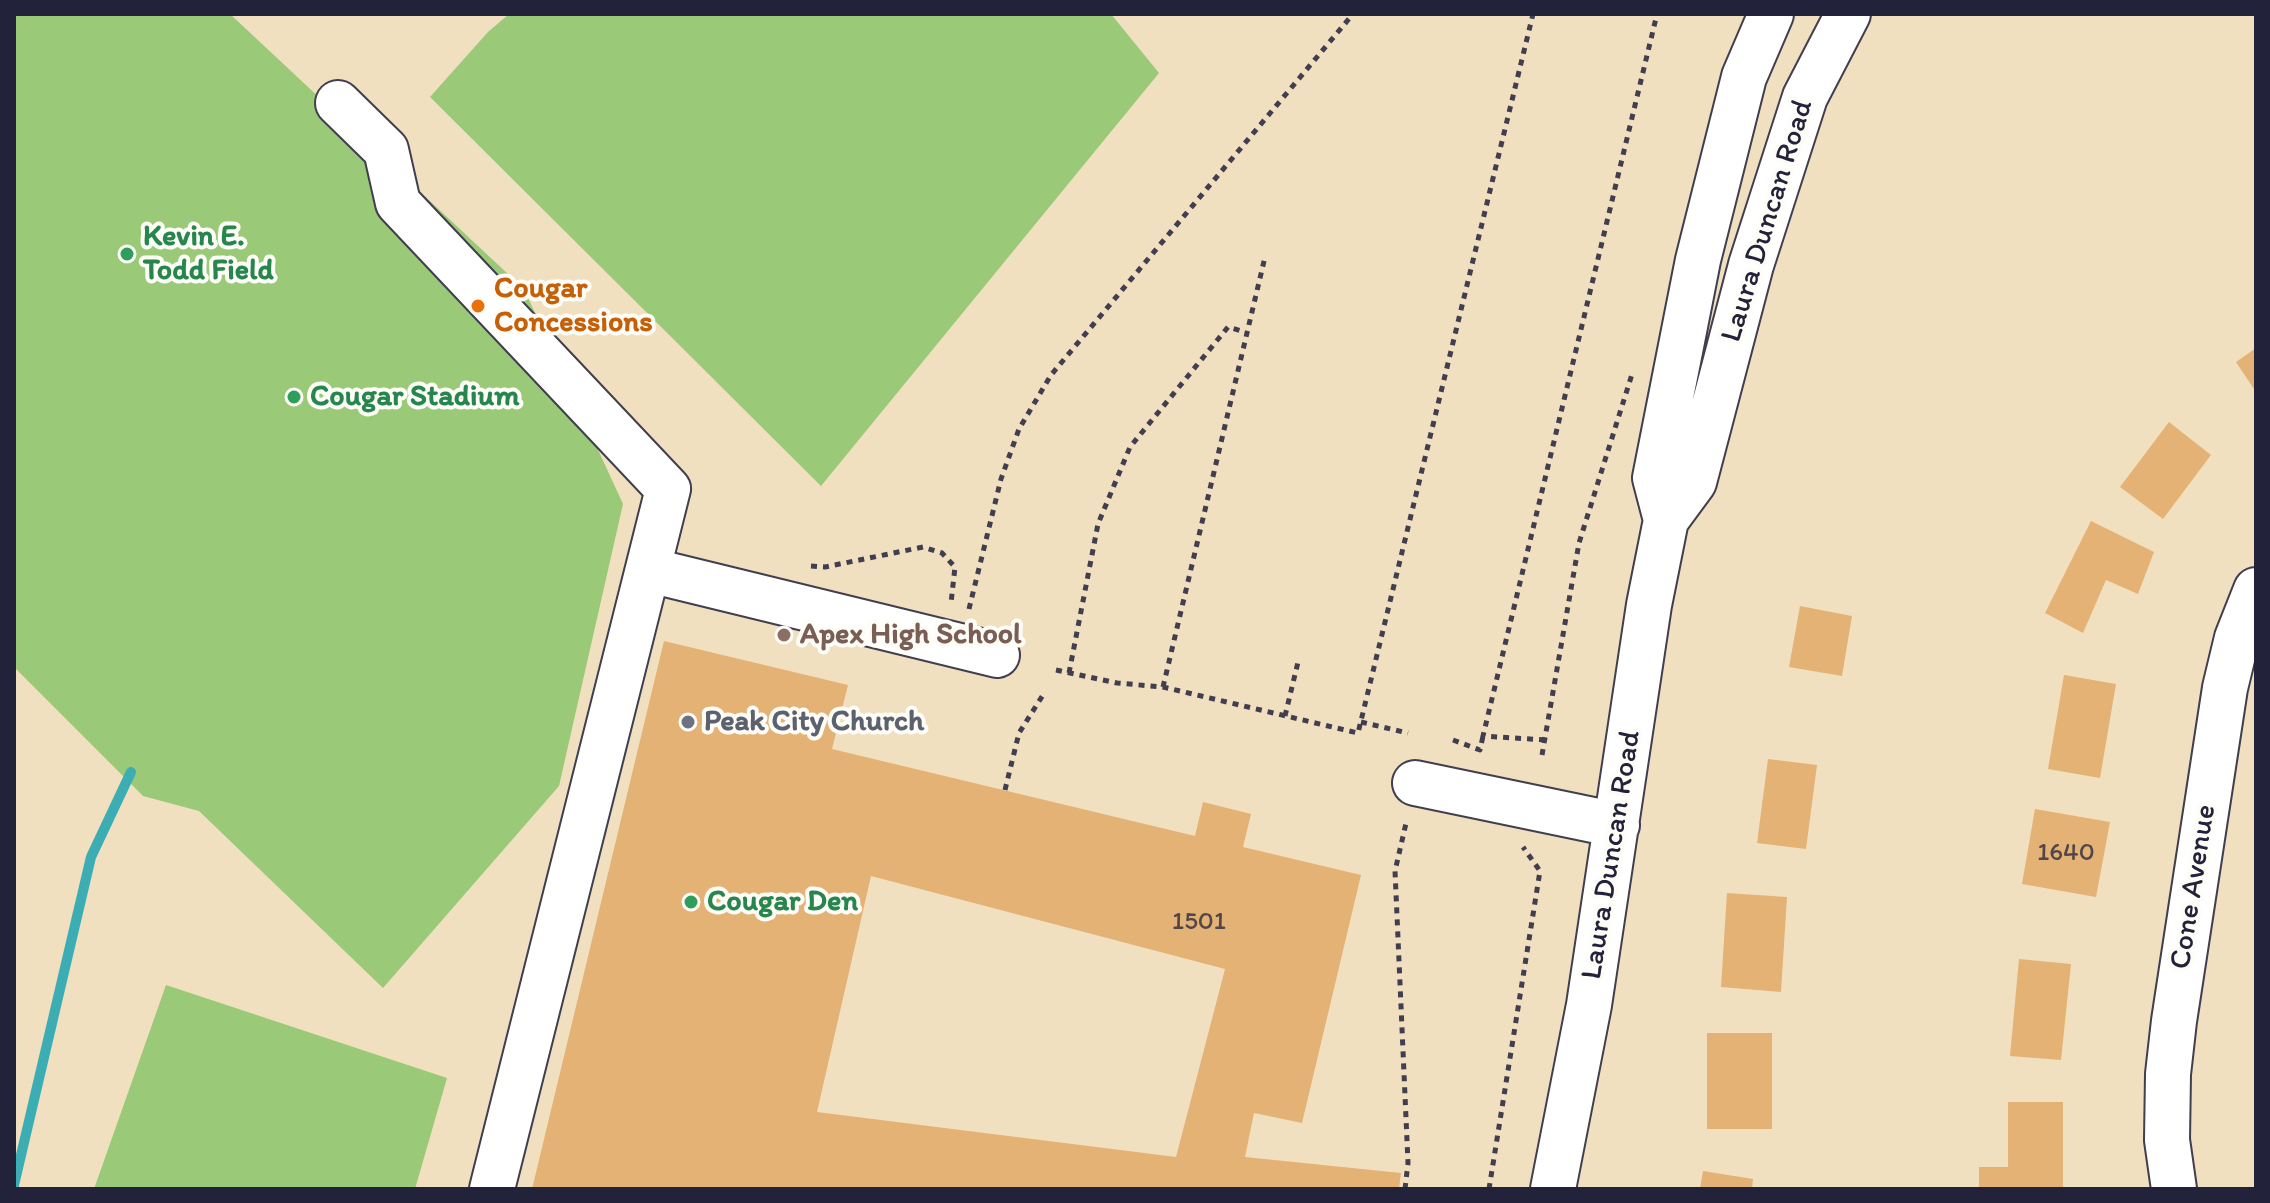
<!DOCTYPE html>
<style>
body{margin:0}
#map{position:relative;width:2270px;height:1203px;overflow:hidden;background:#f0e0c0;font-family:Itim,sans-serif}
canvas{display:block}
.frame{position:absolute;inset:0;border:16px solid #22223b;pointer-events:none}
</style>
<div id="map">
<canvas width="2270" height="1203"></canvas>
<div class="frame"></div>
</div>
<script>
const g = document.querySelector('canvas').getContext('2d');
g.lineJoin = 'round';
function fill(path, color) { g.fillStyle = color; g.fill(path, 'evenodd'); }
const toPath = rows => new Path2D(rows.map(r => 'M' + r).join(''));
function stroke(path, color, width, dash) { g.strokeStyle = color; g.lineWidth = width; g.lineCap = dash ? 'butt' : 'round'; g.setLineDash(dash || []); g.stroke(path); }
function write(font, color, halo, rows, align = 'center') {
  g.font = font + ' Itim,sans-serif'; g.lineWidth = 8; g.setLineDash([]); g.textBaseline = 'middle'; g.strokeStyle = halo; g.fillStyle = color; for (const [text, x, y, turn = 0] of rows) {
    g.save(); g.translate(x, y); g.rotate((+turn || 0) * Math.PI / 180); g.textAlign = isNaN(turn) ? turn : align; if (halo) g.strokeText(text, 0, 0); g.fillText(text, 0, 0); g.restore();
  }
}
fill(toPath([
 [14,14,230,14,524,289,623,504,559,786,383,988,199,811,143,796,14,667],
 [509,14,1111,14,1159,73,821,486,430,97,488,32],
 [166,985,447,1078,415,1189,94,1189]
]), '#9ac978');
stroke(toPath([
 [14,1185,91,857,131,772]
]), '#3badb3', 10);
fill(toPath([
 [2256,348,2256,392,2236,362],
 [2169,422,2211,455,2163,519,2120,487],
 [2091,521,2154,552,2138,594,2106,580,2083,633,2045,613],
 [1800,606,1852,616,1842,676,1789,667],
 [664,641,848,685,832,749,1195,836,1203,802,1251,814,1243,847,1361,875,1302,1123,1254,1113,1245,1157,1401,1173,1399,1189,532,1189],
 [871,876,1225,969,1176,1157,817,1112],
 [2064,675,2116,684,2100,778,2048,769],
 [1768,759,1817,765,1806,849,1757,843],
 [2035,809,2110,822,2096,897,2022,884],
 [1727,893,1787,897,1781,992,1721,987],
 [2019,959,2071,964,2061,1060,2010,1056],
 [1707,1033,1772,1033,1772,1129,1707,1129],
 [2008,1102,2063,1102,2063,1189,1979,1189,1979,1167,2008,1167],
 [1703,1171,1753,1179,1752,1189,1700,1189]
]), '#e4b275');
const minor = toPath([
 [338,103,386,150,398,203,668,489,492,1189],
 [1666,520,1655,478,1698,260,1744,77,1771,14],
 [649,570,997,655],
 [1415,783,1617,825],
 [1553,1189,1589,1005,1649,605,1666,520,1694,482,1751,265,1805,97,1848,14],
 [2174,1189,2167,1140,2168,1074,2174,1021,2225,688,2237,638,2256,590]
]);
stroke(minor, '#413e4f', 48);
stroke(toPath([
 [811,566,825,567,923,547,942,553,955,567,951,603],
 [969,609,1001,479,1019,429,1051,375,1353,14],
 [1056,670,1117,683,1163,687,1358,733,1533,14],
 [1069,673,1098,524,1130,447,1228,327,1245,332],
 [1163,687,1265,257],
 [1285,716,1299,658],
 [1361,722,1408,733],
 [1453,740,1480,750,1483,736],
 [1545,740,1483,736,1657,14],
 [1542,755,1579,543,1633,371],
 [1005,790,1019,733,1043,695],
 [1405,1189,1408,1163,1395,871,1407,819],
 [1489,1189,1540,871,1523,847]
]), '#413e4f', 5, [6, 6]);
stroke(minor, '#fff', 44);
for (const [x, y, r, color] of [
 [127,254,8,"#2e9e5b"],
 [478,306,8,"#e8710a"],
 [294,397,8,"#2e9e5b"],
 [784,635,8,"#8d6e63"],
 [688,722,8,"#6b7280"],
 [691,902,8,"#2e9e5b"]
]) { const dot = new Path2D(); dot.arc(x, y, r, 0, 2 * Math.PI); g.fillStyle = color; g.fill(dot); stroke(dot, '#fdfcf7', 3); }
write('26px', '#52464a', null, [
 ["1640",2066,853],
 ["1501",1199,922]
]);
write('30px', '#22223b', '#fdfcf7', [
 ["Laura Duncan Road",1768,221,-73],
 ["Laura Duncan Road",1612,855,-81],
 ["Cone Avenue",2194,887,-81]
]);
write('bold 30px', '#27864d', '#fdfcf7', [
 ["Kevin E.",143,237],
 ["Todd Field",143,271],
 ["Cougar Stadium",310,397],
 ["Cougar Den",707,902]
], 'left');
write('bold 30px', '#c56008', '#fdfcf7', [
 ["Cougar",494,289],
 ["Concessions",494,323]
], 'left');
write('bold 30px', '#785e54', '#fdfcf7', [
 ["Apex High School",800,635]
], 'left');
write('bold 30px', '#5b616d', '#fdfcf7', [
 ["Peak City Church",704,722]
], 'left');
</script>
